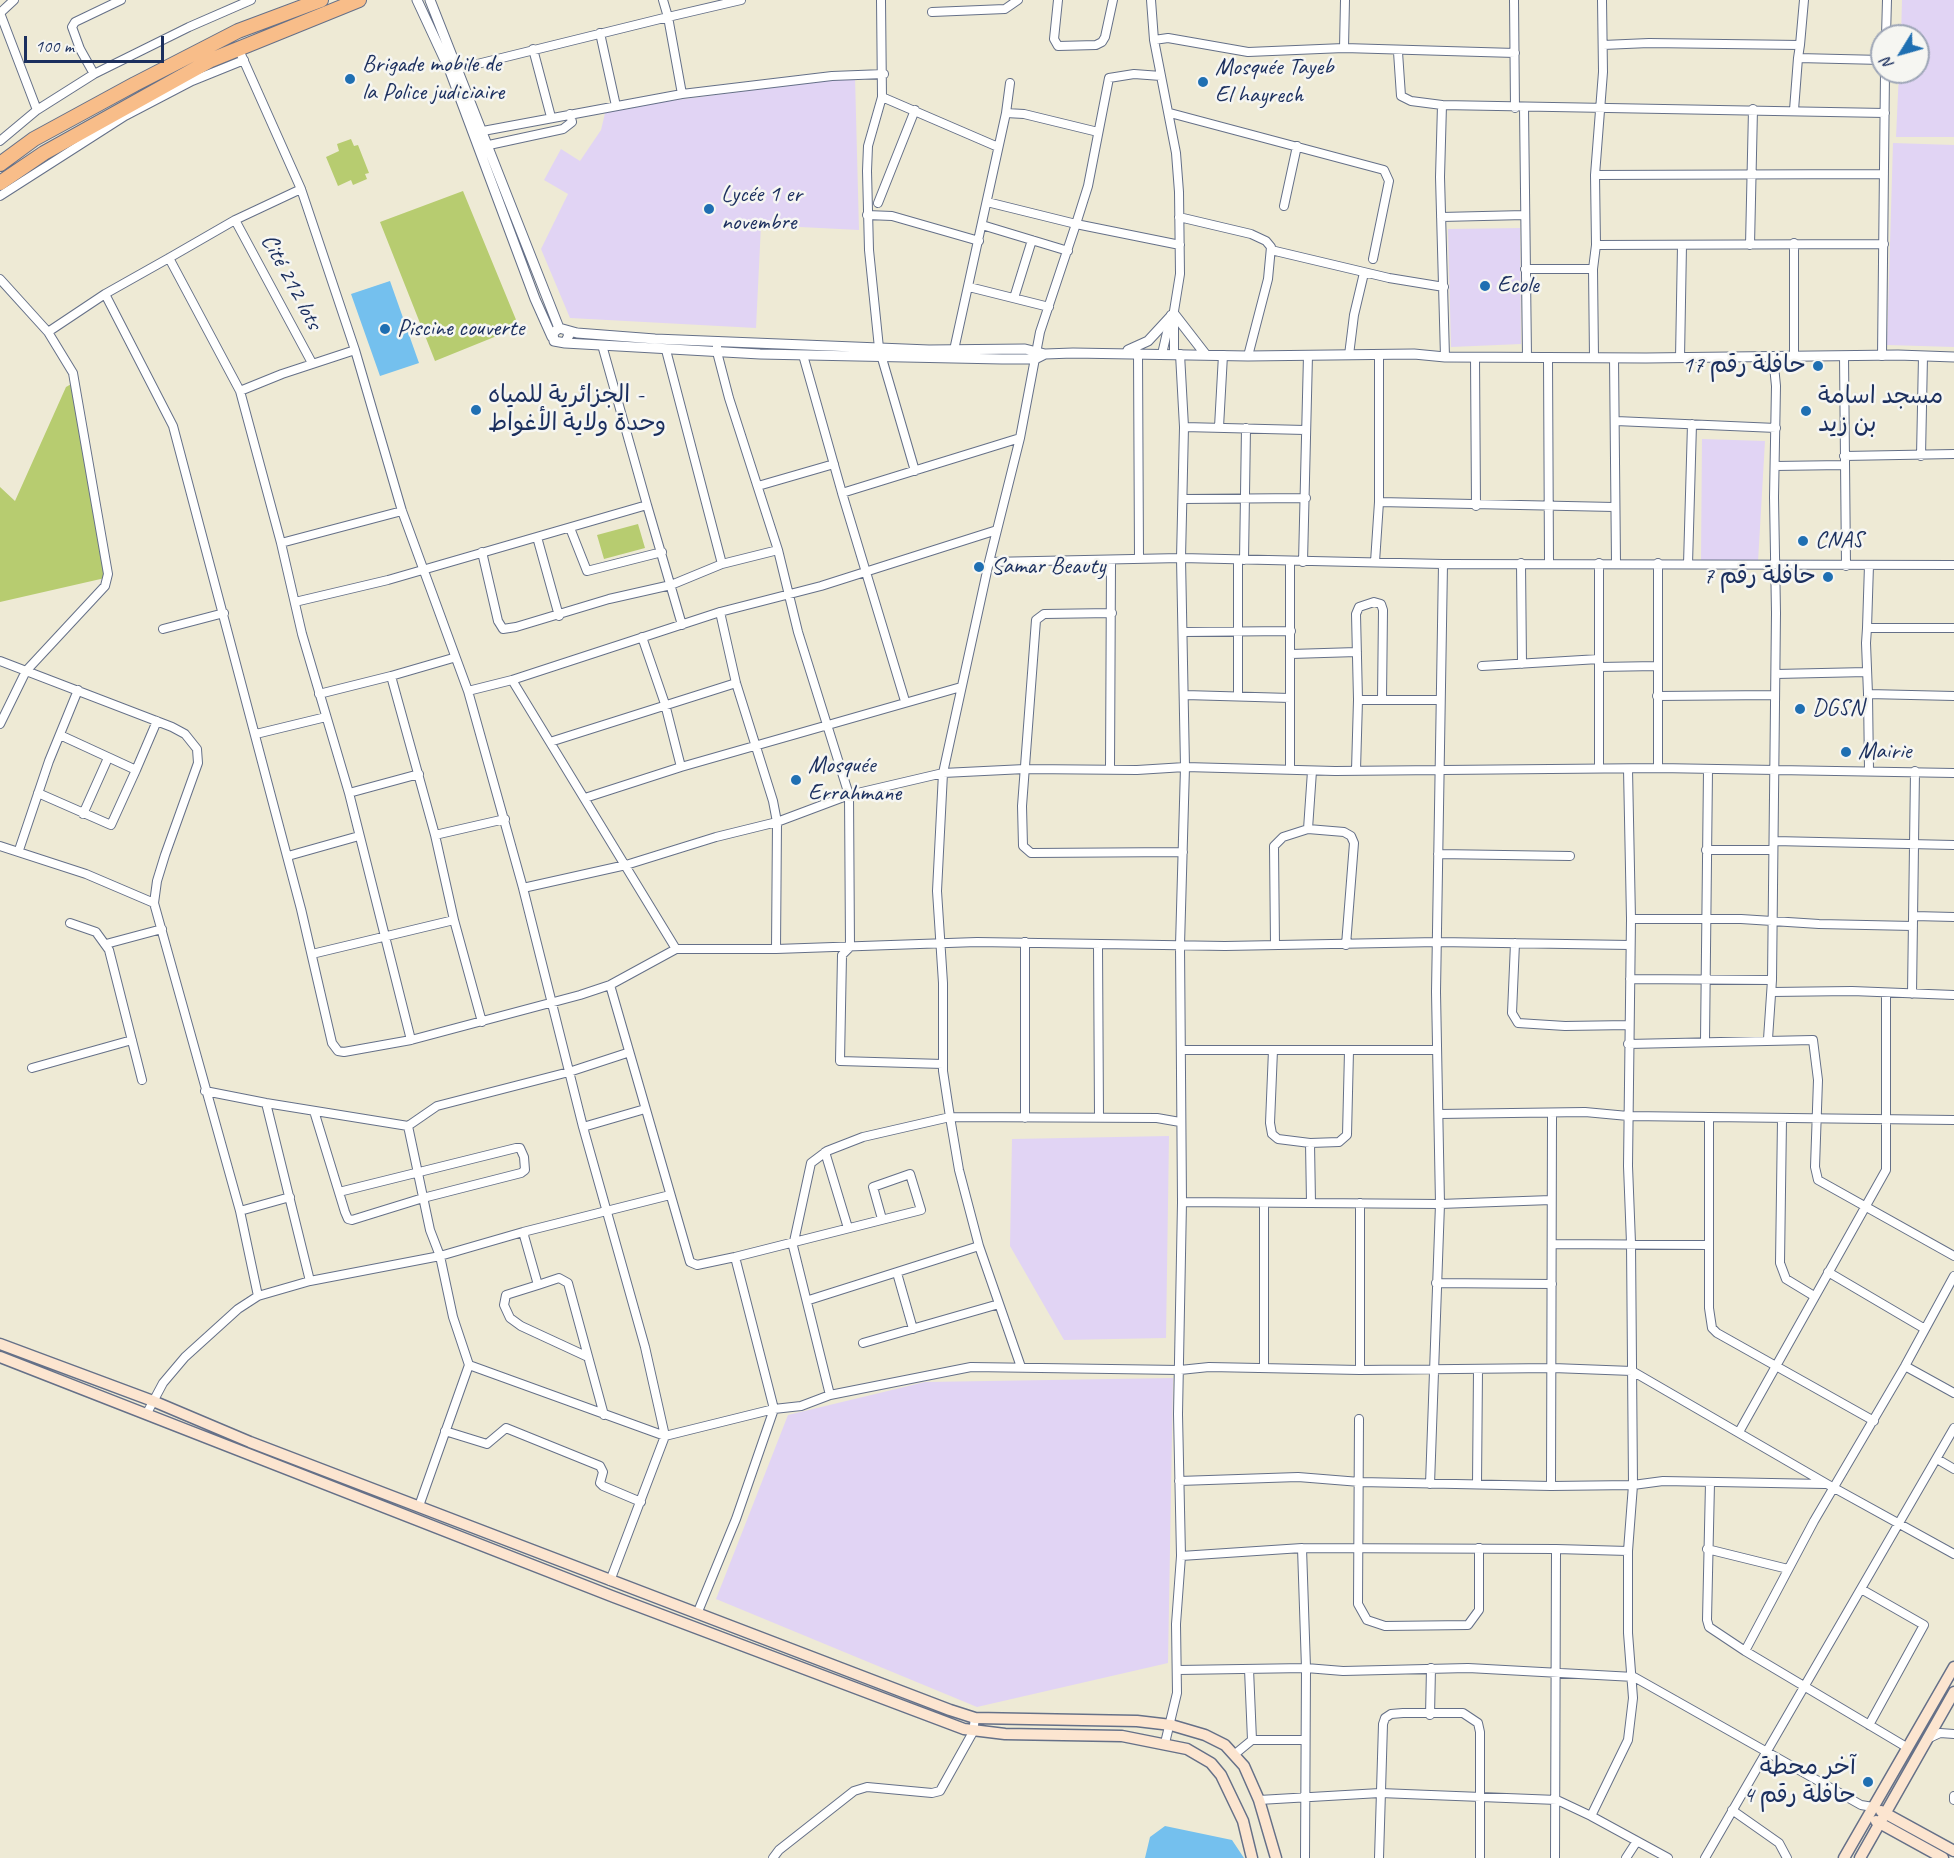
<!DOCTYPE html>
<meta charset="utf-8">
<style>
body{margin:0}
#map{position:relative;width:1954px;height:1858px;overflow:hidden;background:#eeead5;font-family:Caveat,sans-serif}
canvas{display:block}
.north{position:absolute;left:1870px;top:24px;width:60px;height:60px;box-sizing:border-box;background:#f6f6f2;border:2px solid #9ea6b7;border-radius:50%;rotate:233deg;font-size:16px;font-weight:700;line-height:24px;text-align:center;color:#1b2f5e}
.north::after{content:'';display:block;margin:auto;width:21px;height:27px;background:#1f6fb2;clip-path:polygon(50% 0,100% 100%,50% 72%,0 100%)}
.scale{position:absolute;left:24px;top:36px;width:140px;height:27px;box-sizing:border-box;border:3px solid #1b2f5e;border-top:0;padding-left:8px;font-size:18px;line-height:21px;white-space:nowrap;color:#1b2f5e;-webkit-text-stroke:4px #f6f6f2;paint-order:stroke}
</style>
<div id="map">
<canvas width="1954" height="1858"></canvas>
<div class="north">N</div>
<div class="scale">100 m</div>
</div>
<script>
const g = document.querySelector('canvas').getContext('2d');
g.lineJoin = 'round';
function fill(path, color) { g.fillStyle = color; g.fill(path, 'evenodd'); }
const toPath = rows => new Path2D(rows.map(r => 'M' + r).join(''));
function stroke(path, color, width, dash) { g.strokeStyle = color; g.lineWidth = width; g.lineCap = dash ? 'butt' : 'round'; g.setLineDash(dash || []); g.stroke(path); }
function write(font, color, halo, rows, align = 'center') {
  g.font = font + ' Caveat,"Playpen Sans Arabic",sans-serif'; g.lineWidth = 5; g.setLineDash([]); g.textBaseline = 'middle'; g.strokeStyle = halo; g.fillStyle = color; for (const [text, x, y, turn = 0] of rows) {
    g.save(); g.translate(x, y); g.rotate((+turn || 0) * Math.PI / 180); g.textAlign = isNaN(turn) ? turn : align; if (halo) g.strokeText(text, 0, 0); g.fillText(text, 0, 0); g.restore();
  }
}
fill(toPath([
 [1902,0,1954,0,1954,137,1896,137,1899,72,1918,72,1918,36,1901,36],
 [855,77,859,230,761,225,756,328,570,318,541,249,568,194,544,180,561,149,580,161,601,130,606,109],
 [1893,143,1954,145,1954,347,1887,345],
 [1520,228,1521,344,1451,347,1448,229],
 [1702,439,1765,441,1758,562,1701,560],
 [1169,1136,1166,1338,1064,1340,1010,1246,1012,1139],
 [1173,1378,1168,1663,977,1707,716,1599,788,1415,925,1382]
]), '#e1d4f4');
fill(toPath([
 [351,139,354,146,358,145,369,173,365,174,367,179,353,185,351,180,338,186,326,157,339,151,337,144],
 [463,191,519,327,435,361,380,222],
 [73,383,105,578,0,602,0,487,15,501,66,387],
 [638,524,645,548,604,559,597,535]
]), '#b7cc70');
fill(toPath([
 [390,281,419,363,380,376,351,294],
 [1165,1826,1232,1840,1244,1858,1145,1858,1150,1837]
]), '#74c0ee');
const minor = toPath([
 [881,0,882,97,868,146,867,171,869,250,879,348,915,471],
 [1058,0,1054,39,1058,46,1096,45,1102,42,1105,37,1113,0],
 [1151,0,1154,40,1176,153,1179,192,1180,274,1174,311,1174,354],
 [1514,0,1515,108],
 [932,12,1005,9,1018,0],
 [0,13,37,110],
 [0,13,14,0],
 [600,33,616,106],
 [1886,36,1887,0],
 [1154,40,1168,38,1248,52,1344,48,1515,53],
 [1603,45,1649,43,1800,45,1798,58,1882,60],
 [1800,45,1804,0],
 [1344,48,1345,0],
 [533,49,551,117],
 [239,50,301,189,355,350,402,511,468,691,523,888,626,865,716,837,777,822,849,795,943,773,937,891,943,983,943,1071,950,1117,1157,1118,1180,1122],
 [1398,52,1401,96,1411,101,1442,105,1440,177,1445,357],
 [453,70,668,17,663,0],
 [94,74,80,49,72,27,75,22,121,0],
 [682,94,668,17,741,0],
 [882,97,998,147],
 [1442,105,1885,113],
 [1524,108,1527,357],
 [1794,110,1798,58],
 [1006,113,1010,83],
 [1170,113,1384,170,1389,181,1373,259],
 [483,131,682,94,832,76,884,74],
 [0,141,37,110,94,74,189,27,251,0],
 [489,145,563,129,572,122,570,114],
 [1595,175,1884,174],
 [0,196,125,116,192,81,244,60],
 [987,202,1076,224,1088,186,1109,78,1134,74,1161,76],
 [878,203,915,110],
 [1284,206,1297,146],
 [867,215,892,216,979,241],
 [1179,217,1251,234,1266,241,1271,247,1268,279,1248,356],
 [1441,217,1525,215],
 [235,220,312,363],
 [982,225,1068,251],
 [1180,245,1076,224,1040,332,1020,438,989,562,943,773,1025,769,1137,770,1185,767,1335,771,1658,768,1954,773],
 [1596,245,1884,244],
 [1750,245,1753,109],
 [1271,250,1389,278,1444,287],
 [169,258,240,391,281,543,302,634,349,793,411,1040],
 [1525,269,1593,269],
 [0,279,48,332,105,294,169,258,235,220,301,189],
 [969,287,1049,307],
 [105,294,173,426,301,909,332,1043,338,1051,344,1052,411,1040,580,995,610,985,676,949],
 [1014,298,1032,240],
 [717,341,717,352,729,398,778,550,798,632,849,795,850,947,842,955,840,1061,943,1064],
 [602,345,647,505],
 [666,350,722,564],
 [954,350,1006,113,1024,114,1098,132],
 [1138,353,1139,559],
 [1162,354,1171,315],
 [803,355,842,493,1020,438],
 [1349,355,1354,315,1364,273],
 [1794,356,1794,243],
 [1844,356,1846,566],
 [1882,356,1885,72],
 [1475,357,1476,506],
 [1548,358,1549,563],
 [1594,358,1593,269,1596,245,1595,175,1603,72,1602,0],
 [1614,358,1616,563],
 [1680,358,1682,245],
 [240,391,282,374,355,350],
 [1616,421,1776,428],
 [1184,427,1305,430],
 [1219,427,1223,355],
 [1844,456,1954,454],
 [1921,456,1923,356],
 [1775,466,1844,465],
 [758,486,834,464],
 [842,493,905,701],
 [1183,499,1306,498],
 [1379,502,1614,507],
 [570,528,587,571,662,552],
 [537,537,559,616],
 [281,543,402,511],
 [482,552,498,621,503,629,516,627,609,599,671,585,722,564,778,550],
 [1244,560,1246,428],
 [989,562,1181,558,1443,564,1954,565],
 [1303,562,1308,355],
 [1375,562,1379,502,1379,355],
 [1521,563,1522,664],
 [1599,563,1599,768],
 [1688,564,1692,424],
 [295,602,388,580,647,505,682,625],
 [720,612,736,683,773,801,777,822,776,949],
 [1112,613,1044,614,1036,620,1022,806,1023,846,1031,853,1183,852],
 [1867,628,1869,565],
 [1954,628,1867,628,1866,643,1868,694,1954,696],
 [163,629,224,613],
 [1183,632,1291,631],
 [1291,654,1357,652],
 [0,661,172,727,185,734,197,749,198,763,165,855,157,881,154,903,240,1211,258,1296],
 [1482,666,1599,659],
 [1599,667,1657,666],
 [1776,674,1867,672],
 [391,676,453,658],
 [512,680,676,949,776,949,977,942,1225,946,1438,942,1630,945],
 [468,691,512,680,720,612,821,586,997,530],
 [319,694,391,676,435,835,454,920],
 [1868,694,1869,770],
 [1185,695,1290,698],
 [1238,696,1238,560],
 [1657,696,1775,695],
 [1358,700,1440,700],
 [0,724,26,671,105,586,108,574,73,373,48,332],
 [256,734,326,717],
 [550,742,736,683],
 [681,767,961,687],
 [1658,768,1658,563],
 [1110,769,1111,561],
 [1628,769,1631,919,1628,1166,1631,1243,1633,1485,1628,1551,1628,1633,1633,1698,1628,1740,1591,1816,1668,1858],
 [136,770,157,721],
 [1290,770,1290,562],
 [1356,770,1358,700,1356,614,1359,607,1374,602,1381,604,1383,610,1382,699],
 [38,793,111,825,136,770,60,735],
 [349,793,419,774],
 [585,798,681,767,665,704,642,637],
 [83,814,108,758],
 [1308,829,1344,832,1351,836,1354,843,1346,945],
 [435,835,505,819],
 [1774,841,1954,845],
 [0,846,86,874,154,903],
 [19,850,49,761,78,690],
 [1706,850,1773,850],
 [1438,854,1570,856],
 [288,856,359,836],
 [523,888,583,1127,645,1347,665,1436,610,1581],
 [1914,916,1954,917],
 [1631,919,1741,919,1819,924,1913,926],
 [70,923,96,932,109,950,142,1080],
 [1515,943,1512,1013,1518,1023,1565,1026,1629,1025],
 [106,944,162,929],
 [1098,945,1099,1117],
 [1275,945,1274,846,1283,837,1308,829,1312,771],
 [312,954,454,920,482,1022],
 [1630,979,1772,980],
 [610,985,690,1262,697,1265,735,1257,921,1210,910,1174,873,1187,882,1219],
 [1772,992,1852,991,1954,995],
 [1912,994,1915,771],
 [1768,1039,1772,980,1776,613,1774,497,1776,386,1773,356],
 [1705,1041,1708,770],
 [1628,1044,1813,1040,1818,1080,1815,1167,1818,1180,1954,1256],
 [1182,1050,1437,1050],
 [1273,1050,1270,1123,1272,1134,1278,1139,1310,1143,1339,1142,1347,1135,1349,1051],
 [32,1068,132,1040],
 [205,1091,266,1103,408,1126,430,1230,440,1256,453,1317,469,1365,665,1436,774,1409,735,1257],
 [266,1103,310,1281],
 [314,1111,345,1212,348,1219,352,1220,423,1198,521,1173,525,1170,524,1157,520,1148,516,1148,339,1192],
 [1439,1114,1585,1112,1628,1116,1954,1120],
 [1025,1118,1025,942],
 [1709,1118,1709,1308,1712,1328,1717,1333,1874,1421],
 [1782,1119,1780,1263,1786,1279,1814,1296],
 [408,1126,437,1106,569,1072,627,1053],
 [583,1127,645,1109],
 [1310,1143,1311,1203],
 [825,1152,848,1228],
 [1182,1202,1440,1204,1551,1200],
 [1360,1203,1360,1370],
 [240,1211,290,1197],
 [523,1232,538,1285,559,1278,568,1283,604,1415],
 [1552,1244,1709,1245],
 [979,1246,1021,1367],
 [1828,1272,1925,1329],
 [897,1273,913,1329],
 [1436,1283,1552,1284],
 [538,1285,506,1295,504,1305,510,1318,521,1326,588,1357],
 [809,1300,979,1246,959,1170,950,1117,863,1137,827,1151,811,1163,793,1246,830,1395],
 [863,1343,999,1304],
 [1905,1366,1954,1393],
 [1264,1367,1264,1203],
 [147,1413,163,1383,185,1357,238,1309,258,1296,310,1281,440,1256,523,1232,670,1195],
 [1359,1419,1358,1604,1367,1620,1385,1626,1468,1625,1479,1610,1479,1548],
 [445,1431,487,1444,506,1428,600,1466,603,1472,600,1483,603,1486,641,1502],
 [1739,1432,1886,1170,1886,994],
 [1937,1459,1954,1469],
 [1179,1481,1298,1477,1360,1482,1551,1486,1633,1485,1663,1481,1825,1484],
 [1710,1483,1707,1620,1709,1627,1745,1651,1908,1748],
 [1430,1484,1440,1204,1436,992,1443,564],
 [1477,1484,1478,1370],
 [1551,1486,1552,1114],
 [419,1506,469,1365],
 [1302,1548,1306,1668,1305,1858],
 [1556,1549,1628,1551],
 [1707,1549,1788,1569],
 [1181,1556,1302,1548,1556,1549,1555,1858],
 [1861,1589,1924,1625,1869,1725],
 [697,1614,736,1519,774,1409,801,1406,830,1395,971,1367,1180,1370,1209,1367,1360,1370,1553,1368,1632,1371,1827,1484,1954,1554],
 [1745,1651,1814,1521,1905,1366,1954,1276],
 [1249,1669,1252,1740],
 [1178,1670,1306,1668,1343,1671,1468,1668,1634,1677,1861,1805,1873,1807],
 [1430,1715,1431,1668],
 [1927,1739,1940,1733,1954,1734],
 [1165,1743,1177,1693,1176,1624,1181,1556,1178,1414,1182,1202,1180,945,1185,767,1181,558,1184,427,1180,354],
 [1235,1754,1252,1740,1304,1740],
 [1954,1796,1954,1800],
 [1259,1800,1380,1793,1557,1800,1591,1816],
 [1732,1810,1779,1843,1787,1858],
 [773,1858,779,1850,854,1791,867,1787,932,1793,940,1791,973,1732,975,1718],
 [1379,1858,1383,1724,1385,1718,1391,1714,1403,1713,1463,1713,1478,1723,1480,1732,1480,1858],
 [1626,1858,1637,1841],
 [1705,1858,1954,1428]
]);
const tertiary = toPath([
 [417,0,450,71,535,299,552,337],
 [430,0,559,328],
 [1175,315,1206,355],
 [567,331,569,335,565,343,554,341,553,333,559,328,577,333,655,339,929,350,1025,349,1045,354],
 [565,343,760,354,1002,359,1035,359,1045,354,1073,353,1248,356,1414,354,1445,357,1646,358,1898,355,1954,357],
 [1128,350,1148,341,1172,315]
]);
const secondary = toPath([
 [0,1344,153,1401,250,1442,950,1710,975,1718,1137,1721,1171,1725,1205,1735,1225,1745,1244,1766,1259,1800,1276,1858],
 [0,1357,614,1597,964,1729,1005,1734,1122,1736,1187,1749,1211,1763,1221,1775,1243,1821,1252,1858],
 [1881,1811,1954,1851],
 [1876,1821,1943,1858],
 [1844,1858,1954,1667],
 [1860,1858,1954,1692]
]);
const trunk = toPath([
 [0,164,34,139,135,84,238,31,321,0],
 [0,183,44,153,211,60,359,0]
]);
stroke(minor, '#657088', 10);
stroke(tertiary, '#657088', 11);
stroke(secondary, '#657088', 13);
stroke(trunk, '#657088', 16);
stroke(minor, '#fff', 8);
stroke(tertiary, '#fff', 9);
stroke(secondary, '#fce5d0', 10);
stroke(trunk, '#f8bd89', 14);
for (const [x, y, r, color] of [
 [350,79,6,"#1f6fb2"],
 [1203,82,6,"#1f6fb2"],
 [709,209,6,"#1f6fb2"],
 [1485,286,6,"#1f6fb2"],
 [385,329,6,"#1f6fb2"],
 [1818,366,6,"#1f6fb2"],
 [476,410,6,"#1f6fb2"],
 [1806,411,6,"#1f6fb2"],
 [1803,541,6,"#1f6fb2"],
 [979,567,6,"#1f6fb2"],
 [1828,577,6,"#1f6fb2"],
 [1800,709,6,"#1f6fb2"],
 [1846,752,6,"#1f6fb2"],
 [796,780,6,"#1f6fb2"],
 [1868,1782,6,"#1f6fb2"]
]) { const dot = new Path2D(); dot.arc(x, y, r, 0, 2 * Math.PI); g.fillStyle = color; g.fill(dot); stroke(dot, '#f6f6f2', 2); }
write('24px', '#1b2f5e', '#f6f6f2', [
 ["Brigade mobile de",362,65],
 ["la Police judiciaire",362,93],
 ["Mosquée Tayeb",1215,68],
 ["El hayrech",1215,96],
 ["Lycée 1 er",721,195],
 ["novembre",721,223],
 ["Ecole",1497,286],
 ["Piscine couverte",397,329],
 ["حافلة رقم 17",1806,366,"right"],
 ["الجزائرية للمياه -",488,396],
 ["وحدة ولاية الأغواط",488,424],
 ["مسجد اسامة",1818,397],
 ["بن زيد",1818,425],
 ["CNAS",1815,541],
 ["Samar Beauty",991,567],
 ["حافلة رقم 7",1816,577,"right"],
 ["DGSN",1812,709],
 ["Mairie",1858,752],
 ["Mosquée",808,766],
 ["Errahmane",808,794],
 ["آخر محطة",1856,1768,"right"],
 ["حافلة رقم 4",1856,1796,"right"]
], 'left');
write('24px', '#1b2f5e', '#f6f6f2', [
 ["Cité 212 lots",291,282,62]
]);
</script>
